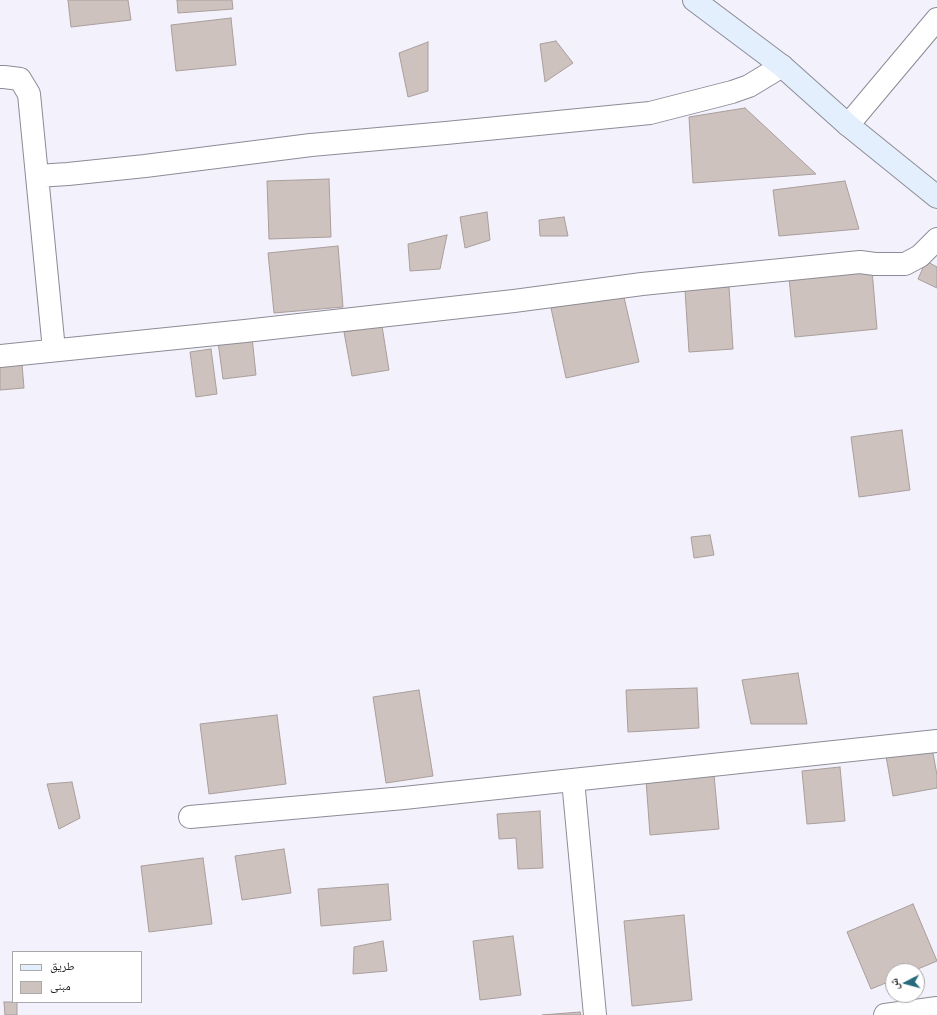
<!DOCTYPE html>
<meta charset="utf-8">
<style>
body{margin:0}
#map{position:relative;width:937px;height:1015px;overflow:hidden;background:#f2f1fc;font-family:"Titillium Web","Noto Naskh Arabic",sans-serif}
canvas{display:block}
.legend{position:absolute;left:12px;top:951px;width:130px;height:52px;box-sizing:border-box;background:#fff;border:1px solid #a9a9aa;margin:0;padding:5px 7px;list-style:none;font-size:12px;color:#27272b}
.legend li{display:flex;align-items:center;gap:8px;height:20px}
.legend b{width:20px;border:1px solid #a9a9aa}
.north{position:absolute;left:885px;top:963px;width:40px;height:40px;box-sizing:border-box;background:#fff;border:1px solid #a9a9aa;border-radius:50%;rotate:264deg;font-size:11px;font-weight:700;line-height:16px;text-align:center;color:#27272b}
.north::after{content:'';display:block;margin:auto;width:14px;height:18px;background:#276a7c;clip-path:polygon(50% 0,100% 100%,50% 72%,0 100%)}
</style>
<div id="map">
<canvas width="937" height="1015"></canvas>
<ul class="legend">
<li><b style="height:5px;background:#e3effd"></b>طريق</li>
<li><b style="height:11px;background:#cec2bf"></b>مبنى</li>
</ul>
<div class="north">ش</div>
</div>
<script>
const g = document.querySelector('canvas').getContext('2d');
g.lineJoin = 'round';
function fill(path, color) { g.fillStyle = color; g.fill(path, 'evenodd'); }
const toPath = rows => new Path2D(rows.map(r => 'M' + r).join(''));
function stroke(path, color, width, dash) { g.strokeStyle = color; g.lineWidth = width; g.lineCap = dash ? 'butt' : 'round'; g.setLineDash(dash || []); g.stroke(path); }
const building = toPath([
 [68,0,128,0,131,20,71,27,68,0],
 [177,0,232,0,233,9,178,13,177,0],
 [231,18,236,65,176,71,171,25,231,18],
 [556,41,573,63,545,82,540,44,556,41],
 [428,42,428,91,408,97,399,53,428,42],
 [745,108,816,174,693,183,689,117,745,108],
 [329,179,331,237,269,239,267,181,329,179],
 [845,181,859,229,779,236,773,190,845,181],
 [487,212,490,240,465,248,460,217,487,212],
 [564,217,568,236,540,236,539,220,564,217],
 [447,235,440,269,410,271,408,244,447,235],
 [338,246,343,307,274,313,268,253,338,246],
 [926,261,937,267,937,288,918,279,926,261],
 [872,270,877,329,795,337,789,278,872,270],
 [729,287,733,349,689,352,685,290,729,287],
 [623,293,639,362,566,378,551,308,623,293],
 [382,326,389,370,352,376,344,332,382,326],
 [252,337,256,375,223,379,218,342,252,337],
 [211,349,217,394,196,397,190,352,211,349],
 [22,364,24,388,0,390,0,365,22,364],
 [902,430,910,490,859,497,851,437,902,430],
 [710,535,714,555,694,558,691,537,710,535],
 [798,673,807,724,751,724,742,680,798,673],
 [697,688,699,728,628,732,626,690,697,688],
 [419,690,433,776,386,783,373,697,419,690],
 [277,715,286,784,209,794,200,724,277,715],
 [932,748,937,775,937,788,893,796,886,756,932,748],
 [840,767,845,821,807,824,802,771,840,767],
 [714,775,719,829,650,835,646,780,714,775],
 [72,782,80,818,59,829,47,784,72,782],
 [540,811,543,868,518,869,516,838,499,839,497,814,540,811],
 [284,849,291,893,242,900,235,856,284,849],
 [203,858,212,924,149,932,141,866,203,858],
 [388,884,391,920,321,926,318,889,388,884],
 [913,904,937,961,913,971,893,971,893,980,871,989,847,932,913,904],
 [684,915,692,1000,632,1006,624,921,684,915],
 [513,936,521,995,480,1000,473,941,513,936],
 [383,941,387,971,353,974,354,947,383,941],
 [4,1002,17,1002,17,1015,5,1015,4,1002],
 [580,1012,581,1015,542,1015,580,1012]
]);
fill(building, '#cec2bf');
stroke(building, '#a99e9b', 1);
const minor = toPath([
 [0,77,4,77,20,79,29,94,54,350],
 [848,125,937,19],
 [37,176,68,174,145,166,311,145,446,133,650,113,732,92,749,86,782,66],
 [0,356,245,331,514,301,642,284,791,269,860,262,875,264,905,264,920,256,937,239],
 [573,780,595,1015],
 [190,817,404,798,937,741],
 [885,1015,937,1008]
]);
const secondary = toPath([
 [694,0,782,66,848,125,937,197]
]);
stroke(minor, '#8d8c96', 24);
stroke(secondary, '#8d8c96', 24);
stroke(minor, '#fff', 22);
stroke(secondary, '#e3effd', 22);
</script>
